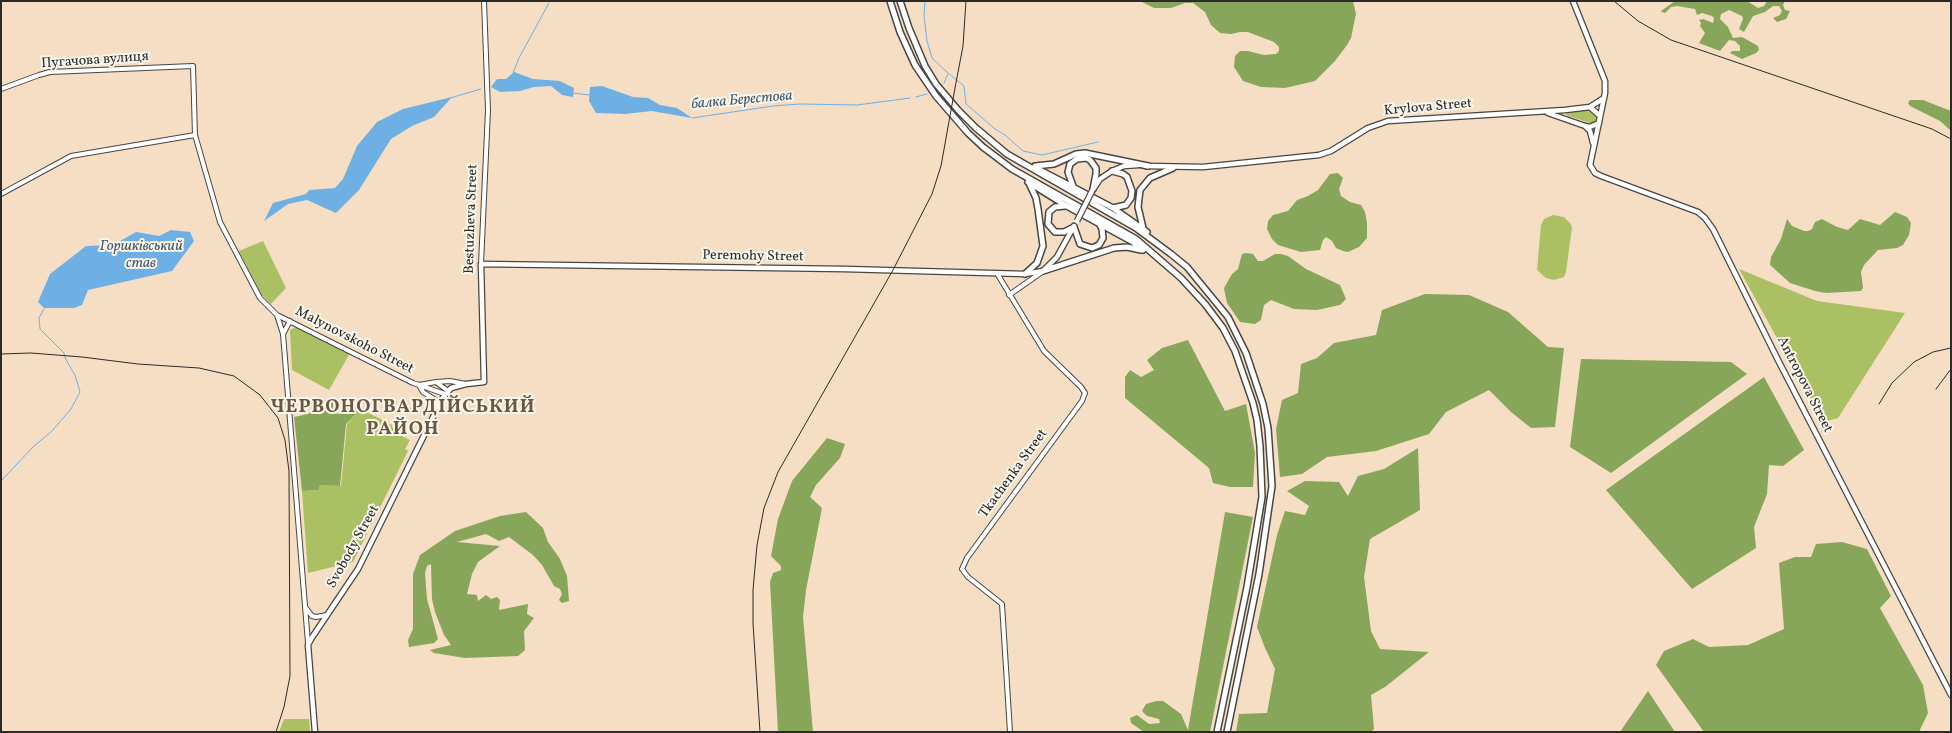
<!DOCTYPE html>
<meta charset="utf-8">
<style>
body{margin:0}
#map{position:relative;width:1952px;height:733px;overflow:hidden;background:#f5dec4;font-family:Vollkorn,serif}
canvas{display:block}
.frame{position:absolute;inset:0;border:2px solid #2b2b2b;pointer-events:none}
</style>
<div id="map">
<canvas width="1952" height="733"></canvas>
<div class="frame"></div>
</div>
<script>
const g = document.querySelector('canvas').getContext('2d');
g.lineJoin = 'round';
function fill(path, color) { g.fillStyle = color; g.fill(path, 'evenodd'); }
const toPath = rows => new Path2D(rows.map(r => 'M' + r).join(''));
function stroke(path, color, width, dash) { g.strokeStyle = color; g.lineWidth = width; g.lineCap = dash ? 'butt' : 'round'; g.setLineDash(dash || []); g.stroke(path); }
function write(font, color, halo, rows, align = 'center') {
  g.font = font + ' Vollkorn,serif'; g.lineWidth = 4; g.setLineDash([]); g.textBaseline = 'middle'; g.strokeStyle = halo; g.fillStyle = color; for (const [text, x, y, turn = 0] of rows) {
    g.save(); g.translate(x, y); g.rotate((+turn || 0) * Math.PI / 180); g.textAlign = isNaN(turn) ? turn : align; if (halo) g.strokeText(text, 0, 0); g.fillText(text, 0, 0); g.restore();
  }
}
fill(toPath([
 [1592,110,1598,115,1598,118,1593,124,1566,115,1567,112],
 [1553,215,1564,217,1570,223,1572,227,1566,272,1564,277,1554,280,1546,278,1537,270,1541,225,1544,219],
 [263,241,286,288,271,304,262,295,239,251],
 [1739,269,1817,301,1905,313,1838,418,1823,422],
 [296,327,350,353,329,390,292,370,290,330],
 [361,409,392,425,394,432,410,440,405,449,408,451,353,562,308,573,302,491,319,490,320,485,341,486,347,424],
 [284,719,309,719,310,732,279,732]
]), '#abbf63');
fill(toPath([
 [1140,1,1353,1,1356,14,1351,38,1347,45,1335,61,1315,81,1285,88,1261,87,1243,81,1234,67,1235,56,1240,51,1248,51,1264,55,1276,54,1279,51,1279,47,1274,42,1248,32,1240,32,1231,34,1220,33,1211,25,1205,12,1193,3,1185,3,1171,8,1154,8],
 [1675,1,1747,1,1758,8,1764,6,1767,1,1785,1,1783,5,1785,10,1790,11,1786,19,1777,22,1773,18,1780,15,1782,11,1779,6,1773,6,1765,12,1753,16,1744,32,1739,29,1743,19,1742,16,1729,10,1721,14,1720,19,1728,27,1733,38,1742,37,1758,46,1759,50,1756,53,1742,59,1730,53,1732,51,1740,51,1740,46,1735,41,1729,40,1720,51,1699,43,1705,33,1700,26,1701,23,1699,20,1703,19,1713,23,1714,18,1712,16,1702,13,1697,15,1695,9,1677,6,1671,7,1665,13,1662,12,1661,11],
 [1910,100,1923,100,1951,111,1951,131,1940,121,1910,106,1908,103],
 [1338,173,1343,178,1339,189,1341,196,1350,202,1361,205,1365,212,1367,223,1367,238,1359,247,1348,252,1343,251,1336,248,1332,241,1326,237,1323,240,1320,250,1301,252,1278,245,1272,239,1267,229,1268,221,1273,215,1288,211,1297,200,1308,196,1318,190,1330,174],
 [1895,212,1907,217,1911,223,1909,235,1903,245,1897,248,1878,250,1864,265,1861,272,1863,288,1861,291,1826,293,1815,291,1790,283,1770,265,1771,257,1781,239,1787,219,1792,226,1804,231,1808,231,1812,229,1815,222,1822,219,1837,227,1848,230,1860,219,1880,225],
 [1246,253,1253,254,1258,261,1263,261,1275,254,1281,254,1288,256,1306,269,1340,285,1346,299,1340,305,1317,310,1294,309,1271,300,1264,305,1261,320,1255,324,1240,322,1227,303,1224,288,1232,274,1238,269,1242,254],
 [1425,294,1469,295,1508,312,1548,347,1564,348,1555,427,1531,428,1511,412,1489,390,1446,412,1429,434,1376,451,1327,457,1302,474,1280,477,1276,429,1282,400,1298,393,1301,364,1317,358,1334,343,1376,335,1382,310],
 [1188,340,1225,411,1246,404,1255,453,1253,487,1230,487,1213,483,1209,468,1125,398,1125,377,1130,370,1141,377,1154,370,1147,360,1162,348],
 [1581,359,1731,362,1747,374,1611,473,1570,447],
 [1764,377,1804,450,1783,466,1769,465,1767,494,1754,527,1756,548,1692,589,1606,490],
 [330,402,334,402,332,413,341,414,343,403,361,409,346,424,340,486,320,485,319,490,302,491,294,417,308,414],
 [827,438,845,444,840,458,816,485,810,497,822,508,806,590,803,617,813,732,778,732,770,582,773,573,781,570,781,566,771,556,778,519,792,481],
 [1418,448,1420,510,1370,539,1364,577,1371,631,1380,649,1429,652,1385,687,1371,695,1374,729,1371,732,1236,732,1239,714,1267,713,1275,669,1265,648,1257,627,1277,535,1285,511,1305,515,1309,506,1287,491,1305,481,1339,482,1348,496,1358,476,1384,469],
 [526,512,543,528,548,542,560,559,567,576,569,601,562,603,559,600,562,594,560,589,554,586,542,565,533,555,509,537,499,541,486,534,457,542,500,546,478,562,472,574,467,594,477,595,478,601,486,595,491,599,497,597,500,600,499,610,528,604,527,614,534,618,524,631,525,650,518,656,465,658,434,653,430,650,451,645,444,635,435,612,432,599,431,564,427,566,425,573,427,599,438,639,434,643,409,647,408,640,413,629,413,574,420,555,455,531,500,516],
 [1225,512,1253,517,1210,732,1144,732,1131,723,1130,718,1137,715,1149,724,1160,723,1159,719,1147,716,1142,711,1146,704,1156,701,1163,701,1181,714,1188,730],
 [1842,542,1867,549,1891,596,1880,608,1923,685,1928,713,1919,732,1704,732,1656,665,1664,651,1693,639,1709,647,1748,645,1784,629,1779,563,1795,557,1811,557,1816,544],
 [1648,691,1675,732,1620,732]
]), '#88a659');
fill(toPath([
 [514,72,533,79,560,81,574,88,573,97,562,95,551,86,534,87,520,91,500,92,491,87,497,79,506,79],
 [602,86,633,97,648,98,660,105,677,108,692,118,652,111,625,114,596,113,589,101,590,87],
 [452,97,434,117,412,126,391,139,359,190,336,213,307,200,288,204,264,221,273,203,306,194,309,190,335,188,343,179,357,146,377,122,403,109],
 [171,230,190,232,194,241,172,271,88,290,82,305,74,308,44,308,38,302,50,274,86,246,113,245,136,232,159,236]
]), '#6eb0e3');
stroke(toPath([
 [925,1,924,16,927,41,932,58,948,73,964,86,966,104,995,129,1005,135,1023,151,1042,155,1098,142],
 [513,73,519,58,549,3],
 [944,83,948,74],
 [573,93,589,95],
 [916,97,927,94],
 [450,98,481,89],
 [692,118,773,106,800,104,857,105,910,98],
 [1,481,33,447,52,431,71,409,80,392,75,375,66,360,64,353,40,329,39,318,44,309]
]), '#6eb0e3', 1);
const tertiary = toPath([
 [1,89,39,75,50,72,193,66,195,135,220,222,260,298,277,315,413,383,445,394],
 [1,194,71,156,195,135],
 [481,264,488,110,484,1],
 [998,275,1044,351,1081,387,1085,393,1082,401,967,558,962,569,968,577,1002,604,1010,732],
 [1009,295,1042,272],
 [277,315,283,334,308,643],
 [283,334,290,321],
 [436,382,450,381,466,384],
 [419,385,436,382,448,391],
 [419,385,423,392,434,399,438,405],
 [306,608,312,616,316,617,327,615]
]);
const secondary = toPath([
 [1573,1,1605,81,1605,93,1590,165,1595,173,1601,176,1698,212,1705,218,1713,229,1778,360,1951,695],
 [1590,107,1600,116],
 [1548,113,1585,126,1590,127,1599,123],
 [1585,126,1590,131,1593,143],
 [1146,166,1203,167,1319,155,1331,151,1368,128,1388,121,1565,110,1590,107,1604,98],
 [1094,188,1100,179,1112,171,1124,166,1138,165],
 [315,732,308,645,311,639,358,569,442,399,451,388,466,384,484,382,481,264,845,269,1025,274,1043,271,1057,257,1074,226]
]);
const primary = toPath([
 [890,1,900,32,915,65,936,96,968,133,983,147,1012,169,1136,239,1181,278,1205,304,1223,328,1235,351,1253,403,1257,420,1260,446,1262,497,1247,587,1217,732],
 [900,1,909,28,925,66,936,84,958,110,976,128,1007,154,1136,228,1171,254,1187,267,1228,317,1246,353,1263,404,1268,428,1272,486,1259,574,1227,732],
 [1035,166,1054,164,1076,154,1085,153,1148,166],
 [1036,168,1113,208,1147,232],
 [1112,171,1123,174,1127,177,1132,191,1131,198,1126,205,1113,208],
 [1028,182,1065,205,1133,242,1143,250],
 [1073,186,1068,172,1070,164,1077,159,1086,158,1090,160,1096,168,1096,174,1093,189],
 [1065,206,1055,207,1049,212,1048,224,1055,232,1064,232,1074,227,1080,244,1092,248,1099,245,1103,238,1102,229,1100,225],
 [1143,228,1138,207,1140,190,1150,178,1173,168],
 [1043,271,1114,248,1127,247,1141,250],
 [1025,274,1037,263,1043,246,1038,209,1036,198,1029,183]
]);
stroke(tertiary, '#494642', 6);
stroke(secondary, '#494642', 7);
stroke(primary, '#494642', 8);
stroke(tertiary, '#fff', 4);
stroke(secondary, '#fff', 4.5);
stroke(primary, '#fff', 5);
stroke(toPath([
 [1614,1,1638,21,1671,40,1932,129,1951,139],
 [1,354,31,353,82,357,138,364,199,368,234,376,260,395,278,418,285,440,289,471,290,676,284,707,276,732],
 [1936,389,1951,369],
 [1879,404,1892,383,1914,362,1933,352,1951,348],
 [760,732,753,623,753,590,757,545,764,508,778,472,893,270,932,194,941,166,955,88,963,46,966,1]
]), '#2b2b2b', 1);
const secondaryBridge = toPath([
 [1077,221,1093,189]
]);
stroke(secondaryBridge, '#494642', 7, []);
stroke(secondaryBridge, '#fff', 4.5);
write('14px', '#2b2b2b', '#fbf7ec', [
 ["Пугачова вулиця",95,61,-4],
 ["Krylova Street",1428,108,-5],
 ["Bestuzheva Street",472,219,-88],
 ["Peremohy Street",753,257,1],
 ["Malynovskoho Street",354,341,27],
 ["Antropova Street",1804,385,63],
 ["Tkachenka Street",1014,474,-54],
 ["Svobody Street",354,547,-61]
]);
write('italic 15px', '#425a6b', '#fbf7ec', [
 ["балка Берестова",742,101,-5],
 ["Горшківський",141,247],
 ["став",141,264]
]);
g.letterSpacing = '1px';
write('bold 19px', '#6b5642', '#fbf7ec', [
 ["ЧЕРВОНОГВАРДІЙСЬКИЙ",403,409],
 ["РАЙОН",403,431]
]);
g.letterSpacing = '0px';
</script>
